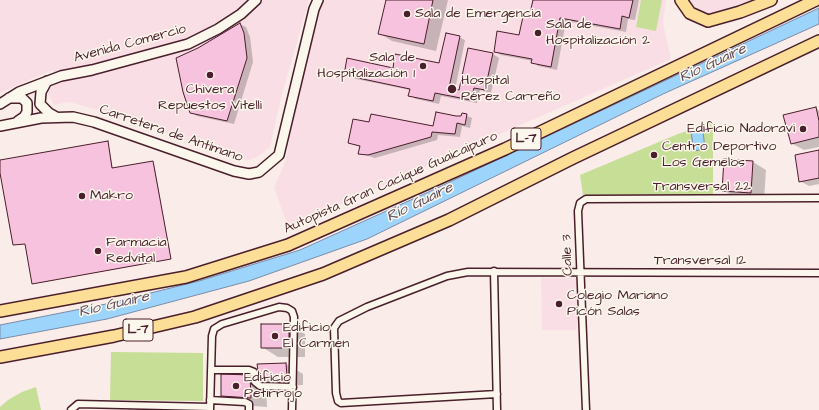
<!DOCTYPE html>
<meta charset="utf-8">
<style>
body{margin:0}
canvas{display:block;background:#faece9}
</style>
<canvas width="819" height="410"></canvas>
<script>
const g = document.querySelector('canvas').getContext('2d');
g.lineJoin = 'round';
function fill(path, color) { g.fillStyle = color; g.fill(path, 'evenodd'); }
const toPath = rows => new Path2D(rows.map(r => 'M' + r).join(''));
function stroke(path, color, width, dash) { g.strokeStyle = color; g.lineWidth = width; g.lineCap = dash ? 'butt' : 'round'; g.setLineDash(dash || []); g.stroke(path); }
function write(font, color, halo, rows, align = 'center') {
  g.font = font + ' "Architects Daughter",sans-serif'; g.lineWidth = 3; g.setLineDash([]); g.textBaseline = 'middle'; g.strokeStyle = halo; g.fillStyle = color; for (const [text, x, y, turn = 0] of rows) {
    g.save(); g.translate(x, y); g.rotate((+turn || 0) * Math.PI / 180); g.textAlign = isNaN(turn) ? turn : align; if (halo) g.strokeText(text, 0, 0); g.fillText(text, 0, 0); g.restore();
  }
}
fill(toPath([
 [0,0,309,0,281,98,270,147,259,156,250,160,229,157,134,120,69,102,54,105,48,94,49,85,57,78,52,70,0,93],
 [324,0,666,0,663,23,671,59,288,227,274,187,286,160,293,118,315,22],
 [689,0,751,0,716,13,709,13,697,10],
 [541,278,577,278,577,330,542,330]
]), '#f9dfe5');
fill(toPath([
 [641,0,662,0,656,31,636,27],
 [713,122,713,197,583,195,580,175,678,134],
 [111,352,203,353,203,401,110,400],
 [36,387,41,410,0,410,0,407,8,400,22,392]
]), '#c6de95');
const water = toPath([
 [819,8,819,24,663,94,367,239,249,281,107,319,0,339,0,325,106,304,199,281,300,250,435,189,819,8],
 [703,131,705,149,694,151,691,132,703,131]
]);
fill(water, '#9cd4fb');
stroke(water, '#7b8ca8', 1);
fill(toPath([
 [387,0,448,0,436,51,392,41,379,33],
 [534,0,639,0,635,20,628,19,626,32,566,21,557,70,538,66,533,61,501,55,495,52,520,36,531,14],
 [240,24,246,27,250,37,253,62,234,124,197,116,191,112,198,49],
 [459,37,465,40,455,90,459,91,493,54,499,58,491,93,480,90,477,103,441,96,439,104,416,99,409,95,410,90,351,78,345,74,440,65],
 [815,108,819,110,819,147,804,150,791,143],
 [462,114,472,118,470,128,462,126,460,137,438,135,437,140,375,158,359,153,360,147,349,143,370,123,434,127,462,118],
 [108,142,113,169,154,163,171,259,34,284,26,244,14,245,0,161],
 [819,151,819,184,809,186,800,181],
 [725,160,753,162,766,170,764,200,736,198,723,190],
 [262,325,289,325,305,334,305,357,278,357,262,347],
 [286,364,303,374,303,385,276,386,260,377,258,365],
 [250,376,266,386,267,407,238,405,222,396]
]), '#0003');
const building = toPath([
 [386,0,433,0,424,44,378,34,386,0],
 [533,0,633,0,629,18,622,16,620,29,560,18,551,67,531,63,532,59,494,52,497,31,519,35,524,12,530,13,533,0],
 [240,23,244,33,247,58,227,121,190,113,183,92,176,58,198,48,240,23],
 [446,33,460,36,449,88,459,90,468,48,493,53,485,90,474,88,471,100,435,93,433,101,408,96,410,89,344,75,347,58,393,68,395,54,439,63,446,33],
 [816,107,819,121,819,137,791,144,783,115,816,107],
 [436,112,456,116,461,116,462,113,467,114,465,125,457,123,455,134,432,132,431,137,368,155,358,154,360,146,348,143,353,119,369,122,371,114,433,126,436,112],
 [108,141,112,168,153,161,171,259,32,284,25,244,13,245,0,173,0,160,108,141],
 [819,150,819,178,799,182,795,155,819,150],
 [724,159,753,161,751,193,722,191,724,159],
 [261,324,289,324,289,348,261,348,261,324],
 [286,363,287,376,259,377,257,364,286,363],
 [221,374,250,375,251,398,221,396,221,374]
]);
fill(building, '#f7c2dd');
stroke(building, '#4a1f2b', 1);
const minor = toPath([
 [494,271,497,410],
 [211,370,249,370,254,372,255,382,260,386,293,387],
 [497,394,341,403,338,401,336,393,334,328,339,321,367,307,447,276,468,272,819,273],
 [210,400,245,402,249,404,249,410],
 [71,410,78,404,210,407],
 [210,410,212,336,214,329,222,324,279,307,287,308,292,311,294,317,292,410],
 [586,410,578,211,580,203,586,199,819,198]
]);
const secondary = toPath([
 [47,81,41,92,40,104,49,113,56,117],
 [9,98,22,98,27,103,27,112,24,117,18,121],
 [0,104,19,92,61,76,92,70,188,44,218,29,241,14,256,0],
 [0,126,41,118,73,117,94,122,234,171,249,174,259,172,279,155,314,9,318,0]
]);
const motorway = toPath([
 [681,0,690,13,708,21,740,12,771,0],
 [0,311,186,277,288,245,505,149,816,0],
 [0,357,114,336,195,317,323,274,449,220,573,158,819,41]
]);
stroke(minor, '#4a1f2b', 9);
stroke(secondary, '#4a1f2b', 12);
stroke(motorway, '#4a1f2b', 14);
stroke(minor, '#fbf7ec', 6);
stroke(secondary, '#fbf7ec', 9);
stroke(motorway, '#fcde96', 11);
for (const [x, y, r, color] of [
 [407,14,4,"#4a1f2b"],
 [538,33,4,"#4a1f2b"],
 [423,66,4,"#4a1f2b"],
 [210,75,4,"#4a1f2b"],
 [452,89,5,"#4a1f2b"],
 [803,129,4,"#4a1f2b"],
 [654,155,4,"#4a1f2b"],
 [82,196,4,"#4a1f2b"],
 [98,251,4,"#4a1f2b"],
 [559,304,4,"#4a1f2b"],
 [275,336,4,"#4a1f2b"],
 [236,386,4,"#4a1f2b"]
]) { const dot = new Path2D(); dot.arc(x, y, r, 0, 2 * Math.PI); g.fillStyle = color; g.fill(dot); stroke(dot, '#fbf7ec', 1.5); }
for (const [x, y, w] of [
 [526,139,30],
 [138,330,30]
]) { const box = new Path2D(); box.roundRect(x - w / 2, y - 11, w, 22, 3); g.fillStyle = '#fbf7ec'; g.fill(box); stroke(box, '#4a1f2b', 1); }
write('bold 13px', '#4a1f2b', null, [
 ["L-7",526,139],
 ["L-7",138,330]
]);
write('14px', '#4a1f2b', '#fbf7ec', [
 ["Sala de Emergencia",415,14],
 ["Sala de",546,25],
 ["Hospitalización 2",546,41],
 ["Sala de",415,58,"right"],
 ["Hospitalización 1",415,74,"right"],
 ["Hospital",461,81],
 ["Pérez Carreño",461,97],
 ["Chivera",210,90,"center"],
 ["Repuestos Vitelli",210,106,"center"],
 ["Edificio Nadoravi",795,129,"right"],
 ["Centro Deportivo",662,147],
 ["Los Gemelos",662,163],
 ["Makro",90,196],
 ["Farmacia",106,243],
 ["Redvital",106,259],
 ["Colegio Mariano",567,296],
 ["Picón Salas",567,312],
 ["Edificio",283,328],
 ["El Carmen",283,344],
 ["Edificio",244,378],
 ["Petirrojo",244,394]
], 'left');
write('14px', '#4a1f2b', '#fbf7ec', [
 ["Avenida Comercio",130,44,-15],
 ["Carretera de Antímano",171,134,19],
 ["Autopista Gran Cacique Guaicaipuro",391,183,-24],
 ["Transversal 22",702,187],
 ["Calle 3",568,255,-92],
 ["Transversal 12",700,261]
]);
write('italic 15px', '#5e4c5f', '#fbf7ec', [
 ["Río Guaire",713,64,-25],
 ["Río Guaire",420,203,-26],
 ["Río Guaire",114,305,-13]
]);
</script>
